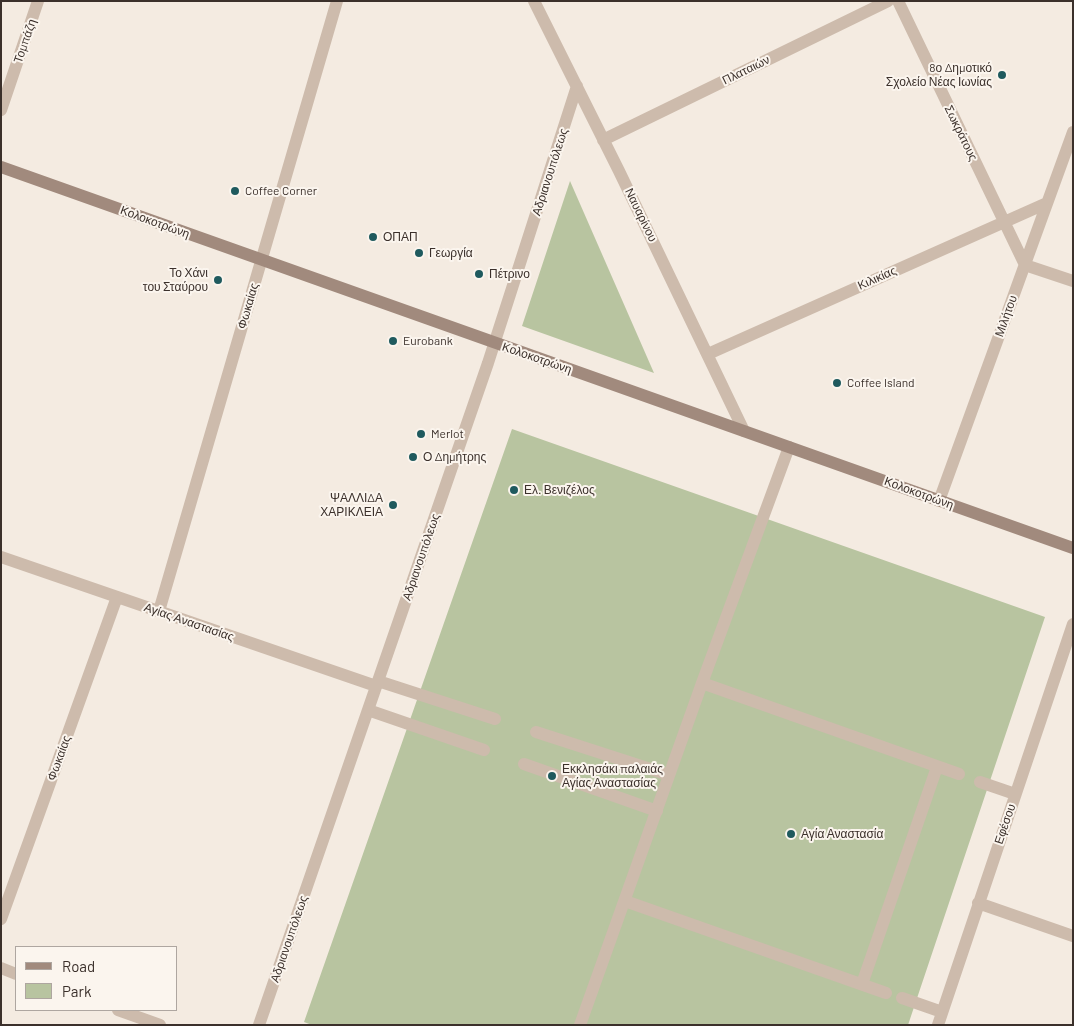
<!DOCTYPE html>
<meta charset="utf-8">
<style>
body{margin:0}
#map{position:relative;width:1074px;height:1026px;overflow:hidden;background:#f4ebe1;font-family:Barlow,sans-serif}
canvas{display:block}
.frame{position:absolute;inset:0;border:2px solid #3b302b;pointer-events:none}
.legend{position:absolute;left:15px;top:946px;width:162px;height:65px;box-sizing:border-box;background:#fbf5ee;border:1px solid #aea6a0;margin:0;padding:6px 9px;list-style:none;font-size:15px;color:#3b302b}
.legend li{display:flex;align-items:center;gap:10px;height:25px}
.legend b{width:25px;border:1px solid #aea6a0}
</style>
<div id="map">
<canvas width="1074" height="1026"></canvas>
<div class="frame"></div>
<ul class="legend">
<li><b style="height:6px;background:#a18a7d"></b>Road</li>
<li><b style="height:14px;background:#b8c4a0"></b>Park</li>
</ul>
</div>
<script>
const g = document.querySelector('canvas').getContext('2d');
g.lineJoin = 'round';
function fill(path, color) { g.fillStyle = color; g.fill(path, 'evenodd'); }
const toPath = rows => new Path2D(rows.map(r => 'M' + r).join(''));
function stroke(path, color, width, dash) { g.strokeStyle = color; g.lineWidth = width; g.lineCap = dash ? 'butt' : 'round'; g.setLineDash(dash || []); g.stroke(path); }
function write(font, color, halo, rows, align = 'center') {
  g.font = font + ' Barlow,sans-serif'; g.lineWidth = 4; g.setLineDash([]); g.textBaseline = 'middle'; g.strokeStyle = halo; g.fillStyle = color; for (const [text, x, y, turn = 0] of rows) {
    g.save(); g.translate(x, y); g.rotate((+turn || 0) * Math.PI / 180); g.textAlign = isNaN(turn) ? turn : align; if (halo) g.strokeText(text, 0, 0); g.fillText(text, 0, 0); g.restore();
  }
}
fill(toPath([
 [570,181,654,373,522,326],
 [512,429,1045,617,908,1025,312,1025,304,1022]
]), '#b8c4a0');
stroke(toPath([
 [534,1,619,171,744,431],
 [898,1,1025,265,1073,281],
 [1,110,38,1],
 [603,140,888,1],
 [708,354,1047,203],
 [939,501,1073,132],
 [1,557,376,686],
 [159,611,337,1],
 [378,681,495,719],
 [702,683,959,774],
 [368,710,484,750],
 [536,732,669,775],
 [524,764,657,811],
 [980,782,1015,794],
 [625,901,886,993],
 [978,903,1073,936],
 [1,919,117,597],
 [1,968,16,974],
 [862,984,937,767],
 [902,998,942,1012],
 [118,1010,160,1025],
 [259,1025,488,363,577,86],
 [580,1025,702,683,789,447],
 [938,1025,1073,624]
]), '#cdbbac', 12);
stroke(toPath([
 [1,167,1073,548]
]), '#a18a7d', 12);
for (const [x, y, r, color] of [
 [1002,75,5,"#1f5a5e"],
 [235,191,5,"#1f5a5e"],
 [373,237,5,"#1f5a5e"],
 [419,253,5,"#1f5a5e"],
 [479,274,5,"#1f5a5e"],
 [218,280,5,"#1f5a5e"],
 [393,341,5,"#1f5a5e"],
 [837,383,5,"#1f5a5e"],
 [421,434,5,"#1f5a5e"],
 [413,457,5,"#1f5a5e"],
 [514,490,5,"#1f5a5e"],
 [393,505,5,"#1f5a5e"],
 [552,776,5,"#1f5a5e"],
 [791,834,5,"#1f5a5e"]
]) { const dot = new Path2D(); dot.arc(x, y, r, 0, 2 * Math.PI); g.fillStyle = color; g.fill(dot); stroke(dot, '#fbf5ee', 2); }
write('12px', '#3b302b', '#fbf5ee', [
 ["Τομπάζη",25,41,-71],
 ["Πλαταιών",746,70,-26],
 ["Σωκράτους",961,133,64],
 ["Αδριανουπόλεως",550,172,-72],
 ["Ναυαρίνου",641,215,64],
 ["Κολοκοτρώνη",155,222,20],
 ["Κιλικίας",877,278,-24],
 ["Φωκαίας",248,306,-74],
 ["Μιλήτου",1006,316,-70],
 ["Κολοκοτρώνη",537,358,19],
 ["Κολοκοτρώνη",919,493,20],
 ["Αδριανουπόλεως",421,557,-71],
 ["Αγίας Αναστασίας",189,622,19],
 ["Φωκαίας",59,758,-70],
 ["Εφέσου",1005,824,-71],
 ["Αδριανουπόλεως",289,939,-71]
]);
write('12px', '#3b302b', '#fbf5ee', [
 ["8ο Δημοτικό",992,68,"right"],
 ["Σχολείο Νέας Ιωνίας",992,82,"right"],
 ["Coffee Corner",245,191],
 ["ΟΠΑΠ",383,237],
 ["Γεωργία",429,253],
 ["Το Χάνι",208,273,"right"],
 ["του Σταύρου",208,287,"right"],
 ["Πέτρινο",489,274],
 ["Eurobank",403,341],
 ["Coffee Island",847,383],
 ["Merlot",431,434],
 ["Ο Δημήτρης",423,457],
 ["Ελ. Βενιζέλος",524,490],
 ["ΨΑΛΛΙΔΑ",383,498,"right"],
 ["ΧΑΡΙΚΛΕΙΑ",383,512,"right"],
 ["Εκκλησάκι παλαιάς",562,769],
 ["Αγίας Αναστασίας",562,783],
 ["Αγία Αναστασία",801,834]
], 'left');
</script>
